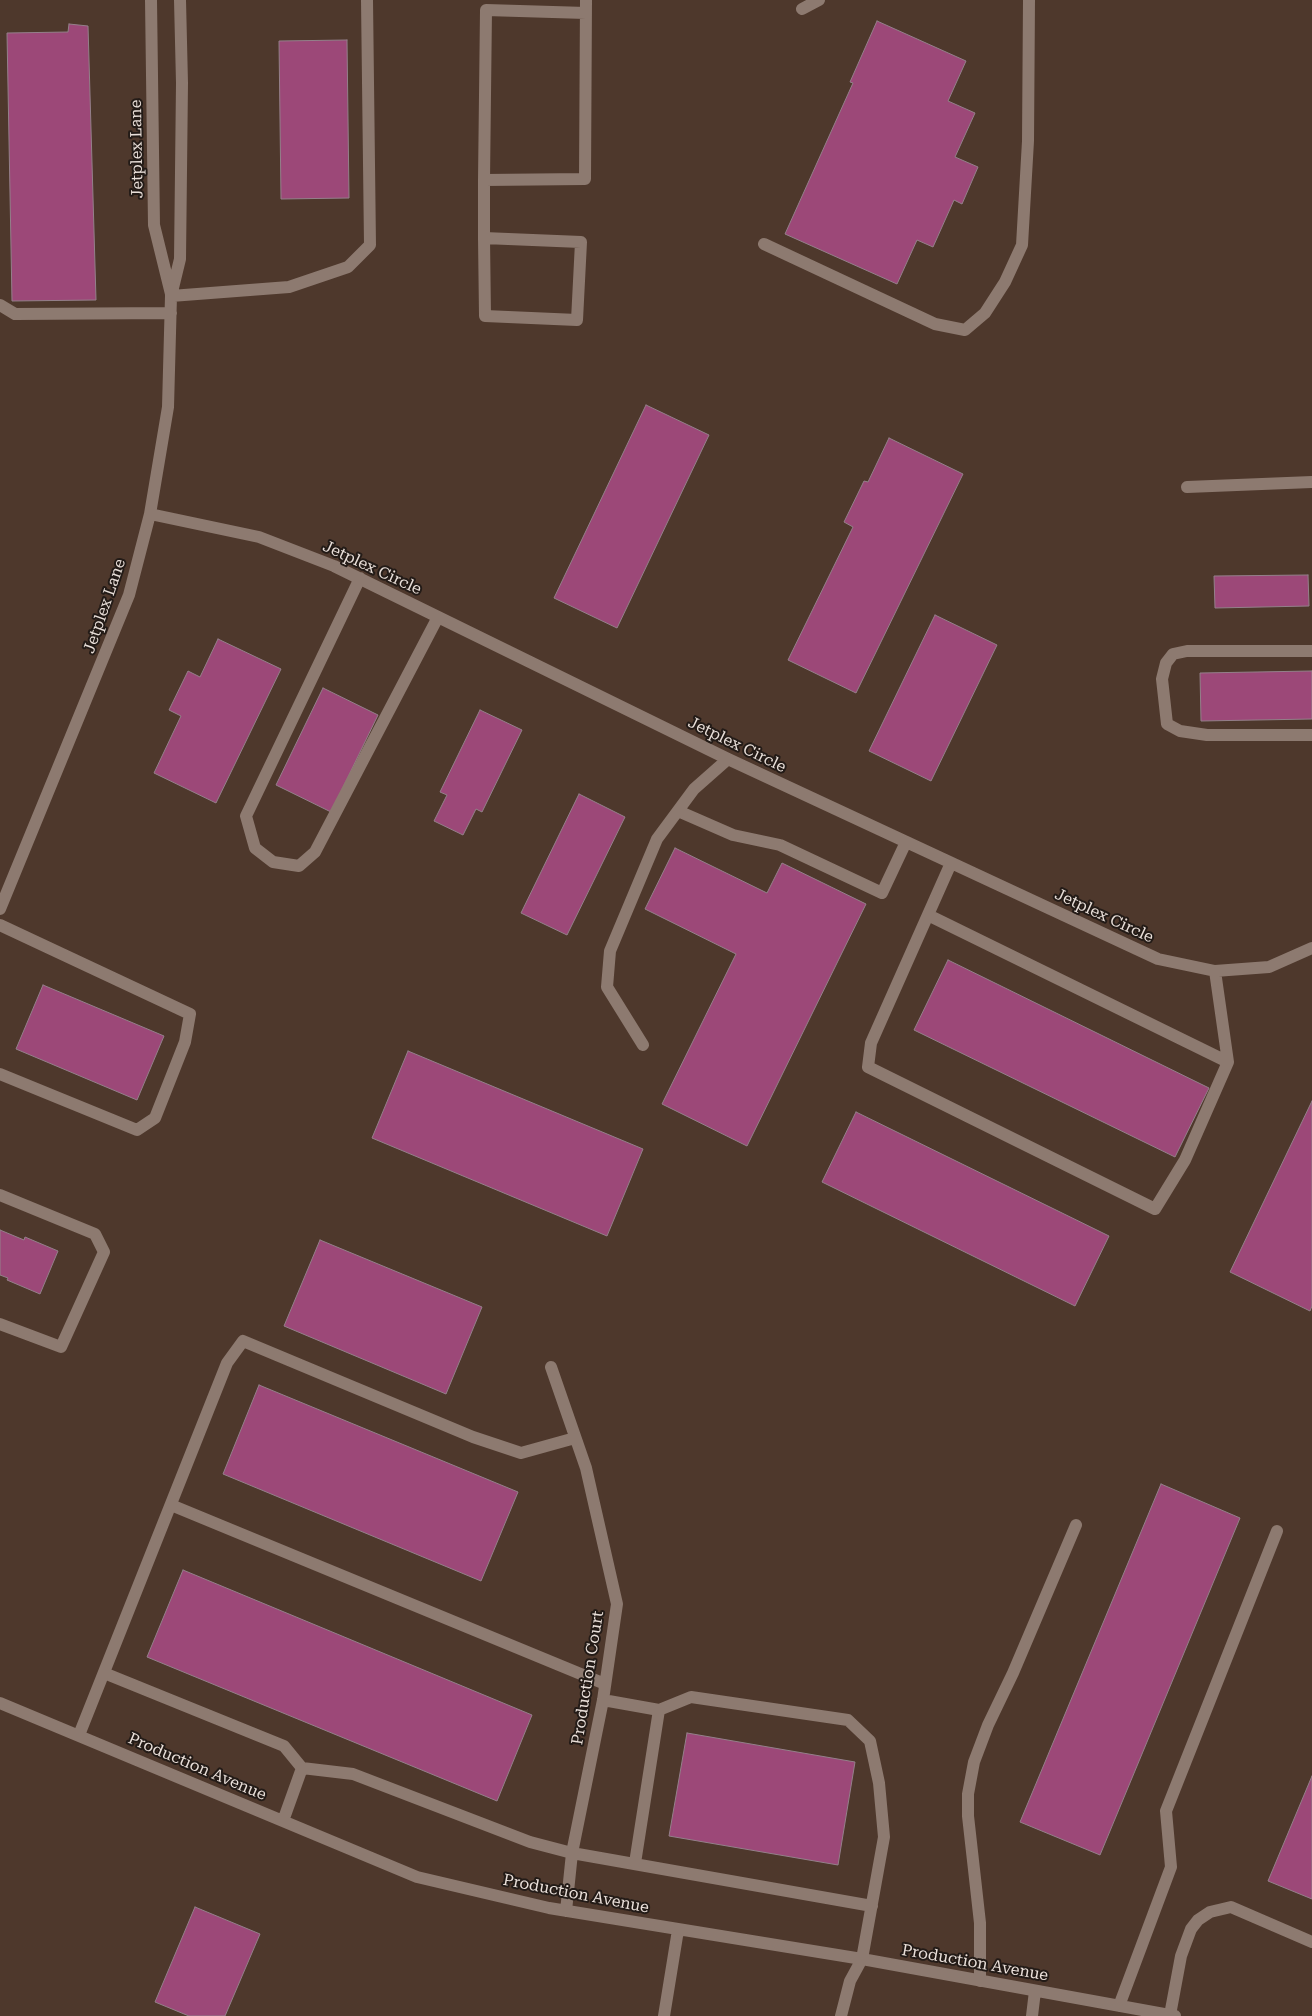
<!DOCTYPE html>
<style>
body{margin:0}
canvas{display:block;background:#423129}
</style>
<canvas width="1312" height="2016"></canvas>
<script>
const g = document.querySelector('canvas').getContext('2d');
g.lineJoin = 'round';
function fill(path, color) { g.fillStyle = color; g.fill(path, 'evenodd'); }
const toPath = rows => new Path2D(rows.map(r => 'M' + r).join(''));
function stroke(path, color, width, dash) { g.strokeStyle = color; g.lineWidth = width; g.lineCap = dash ? 'butt' : 'round'; g.setLineDash(dash || []); g.stroke(path); }
function write(font, color, halo, rows, align = 'center') {
  g.font = font + ' "Roboto Serif",serif'; g.lineWidth = 4; g.setLineDash([]); g.textBaseline = 'middle'; g.strokeStyle = halo; g.fillStyle = color; for (const [text, x, y, turn = 0] of rows) {
    g.save(); g.translate(x, y); g.rotate((+turn || 0) * Math.PI / 180); g.textAlign = isNaN(turn) ? turn : align; if (halo) g.strokeText(text, 0, 0); g.fillText(text, 0, 0); g.restore();
  }
}
fill(toPath([
 [0,0,1312,0,1312,2016,0,2016]
]), '#4e382c');
const building = toPath([
 [877,21,966,61,948,101,975,113,955,157,978,167,962,204,954,200,933,247,917,240,897,284,785,234,853,83,850,82,877,21],
 [69,24,88,26,96,300,12,301,7,33,68,32,69,24],
 [347,40,349,198,281,199,279,41,347,40],
 [646,405,709,435,617,628,554,598,646,405],
 [889,438,963,474,856,693,788,660,853,527,844,522,864,481,868,482,889,438],
 [1308,575,1309,606,1215,608,1214,576,1308,575],
 [935,615,997,645,931,781,869,751,935,615],
 [218,639,281,669,216,803,154,773,181,716,169,710,188,671,200,677,218,639],
 [1312,671,1312,719,1201,721,1200,673,1312,671],
 [323,688,378,715,331,812,276,785,323,688],
 [480,710,522,730,482,812,476,809,463,835,434,821,447,795,440,792,480,710],
 [579,794,625,817,567,935,521,913,579,794],
 [675,848,767,893,782,863,866,904,747,1146,662,1104,736,954,645,909,675,848],
 [948,960,1209,1088,1175,1157,914,1030,948,960],
 [43,985,164,1036,137,1100,16,1049,43,985],
 [408,1051,643,1149,607,1236,372,1138,408,1051],
 [1312,1101,1312,1306,1310,1311,1230,1272,1312,1101],
 [856,1112,1109,1236,1075,1306,822,1182,856,1112],
 [0,1230,24,1240,25,1237,58,1251,40,1294,7,1280,8,1278,0,1275,0,1230],
 [320,1240,482,1307,446,1394,284,1326,320,1240],
 [259,1385,518,1492,481,1581,223,1474,259,1385],
 [1161,1484,1240,1518,1100,1855,1020,1822,1161,1484],
 [183,1570,532,1715,497,1801,147,1657,183,1570],
 [687,1733,855,1762,838,1865,669,1836,687,1733],
 [1312,1776,1312,1899,1268,1881,1312,1776],
 [195,1907,260,1934,225,2016,189,2016,155,2002,195,1907]
]);
fill(building, '#9c4878');
stroke(building, '#94808a', 1);
stroke(toPath([
 [151,0,154,225,171,294],
 [802,9,819,0],
 [484,180,486,10,586,13],
 [484,238,581,242,577,320,485,316,484,238],
 [484,238,484,180,585,179,586,0],
 [764,244,935,324,965,330,985,313,1005,282,1022,245,1028,141,1029,0],
 [171,296,289,287,348,267,370,245,367,0],
 [0,305,15,314,171,313],
 [1187,487,1312,482],
 [150,514,259,537,334,566,728,759,1158,959,1215,971,1269,967,1312,948],
 [360,578,246,816,255,848,273,862,299,866,315,852,438,617],
 [1312,651,1187,651,1173,654,1166,663,1162,679,1167,724,1180,731,1207,735,1312,735],
 [678,811,733,835,780,845,882,893,906,842],
 [951,863,871,1043,868,1067,1155,1209,1185,1160,1228,1062,1215,971],
 [0,909,129,595,150,514,168,407,171,296,180,259,182,83,180,0],
 [928,915,1228,1062],
 [0,925,190,1014,185,1042,155,1118,137,1130,0,1074],
 [643,1045,607,987,610,951,657,839,694,789,728,759],
 [0,1195,95,1234,104,1252,61,1347,0,1324],
 [551,1367,586,1468,617,1604,603,1700,572,1853,566,1911],
 [171,1505,605,1684],
 [104,1673,284,1746,302,1768,353,1774,530,1842,572,1853,872,1906],
 [603,1700,659,1710,691,1697,848,1720,870,1741,879,1783,884,1837,862,1959,850,1981,841,2016],
 [0,1703,417,1877,549,1908,862,1959,1175,2016],
 [79,1735,227,1363,243,1341,473,1437,521,1453,575,1438],
 [283,1821,302,1768],
 [635,1863,659,1710],
 [980,1981,980,1923,968,1816,968,1794,974,1762,988,1725,1013,1673,1076,1525],
 [1119,2006,1171,1867,1166,1811,1277,1531],
 [1170,2015,1181,1956,1191,1929,1198,1920,1210,1912,1231,1907,1312,1942],
 [664,2016,678,1930],
 [1032,2016,1035,1991]
]), '#8d7a70', 12);
write('16px', '#e9dfd9', '#231b17', [
 ["Jetplex Lane",137,149,-91],
 ["Jetplex Circle",372,568,25],
 ["Jetplex Lane",105,606,-71],
 ["Jetplex Circle",737,745,26],
 ["Jetplex Circle",1104,916,25],
 ["Production Court",588,1678,-81],
 ["Production Avenue",197,1767,23],
 ["Production Avenue",576,1894,11],
 ["Production Avenue",975,1963,10]
]);
</script>
